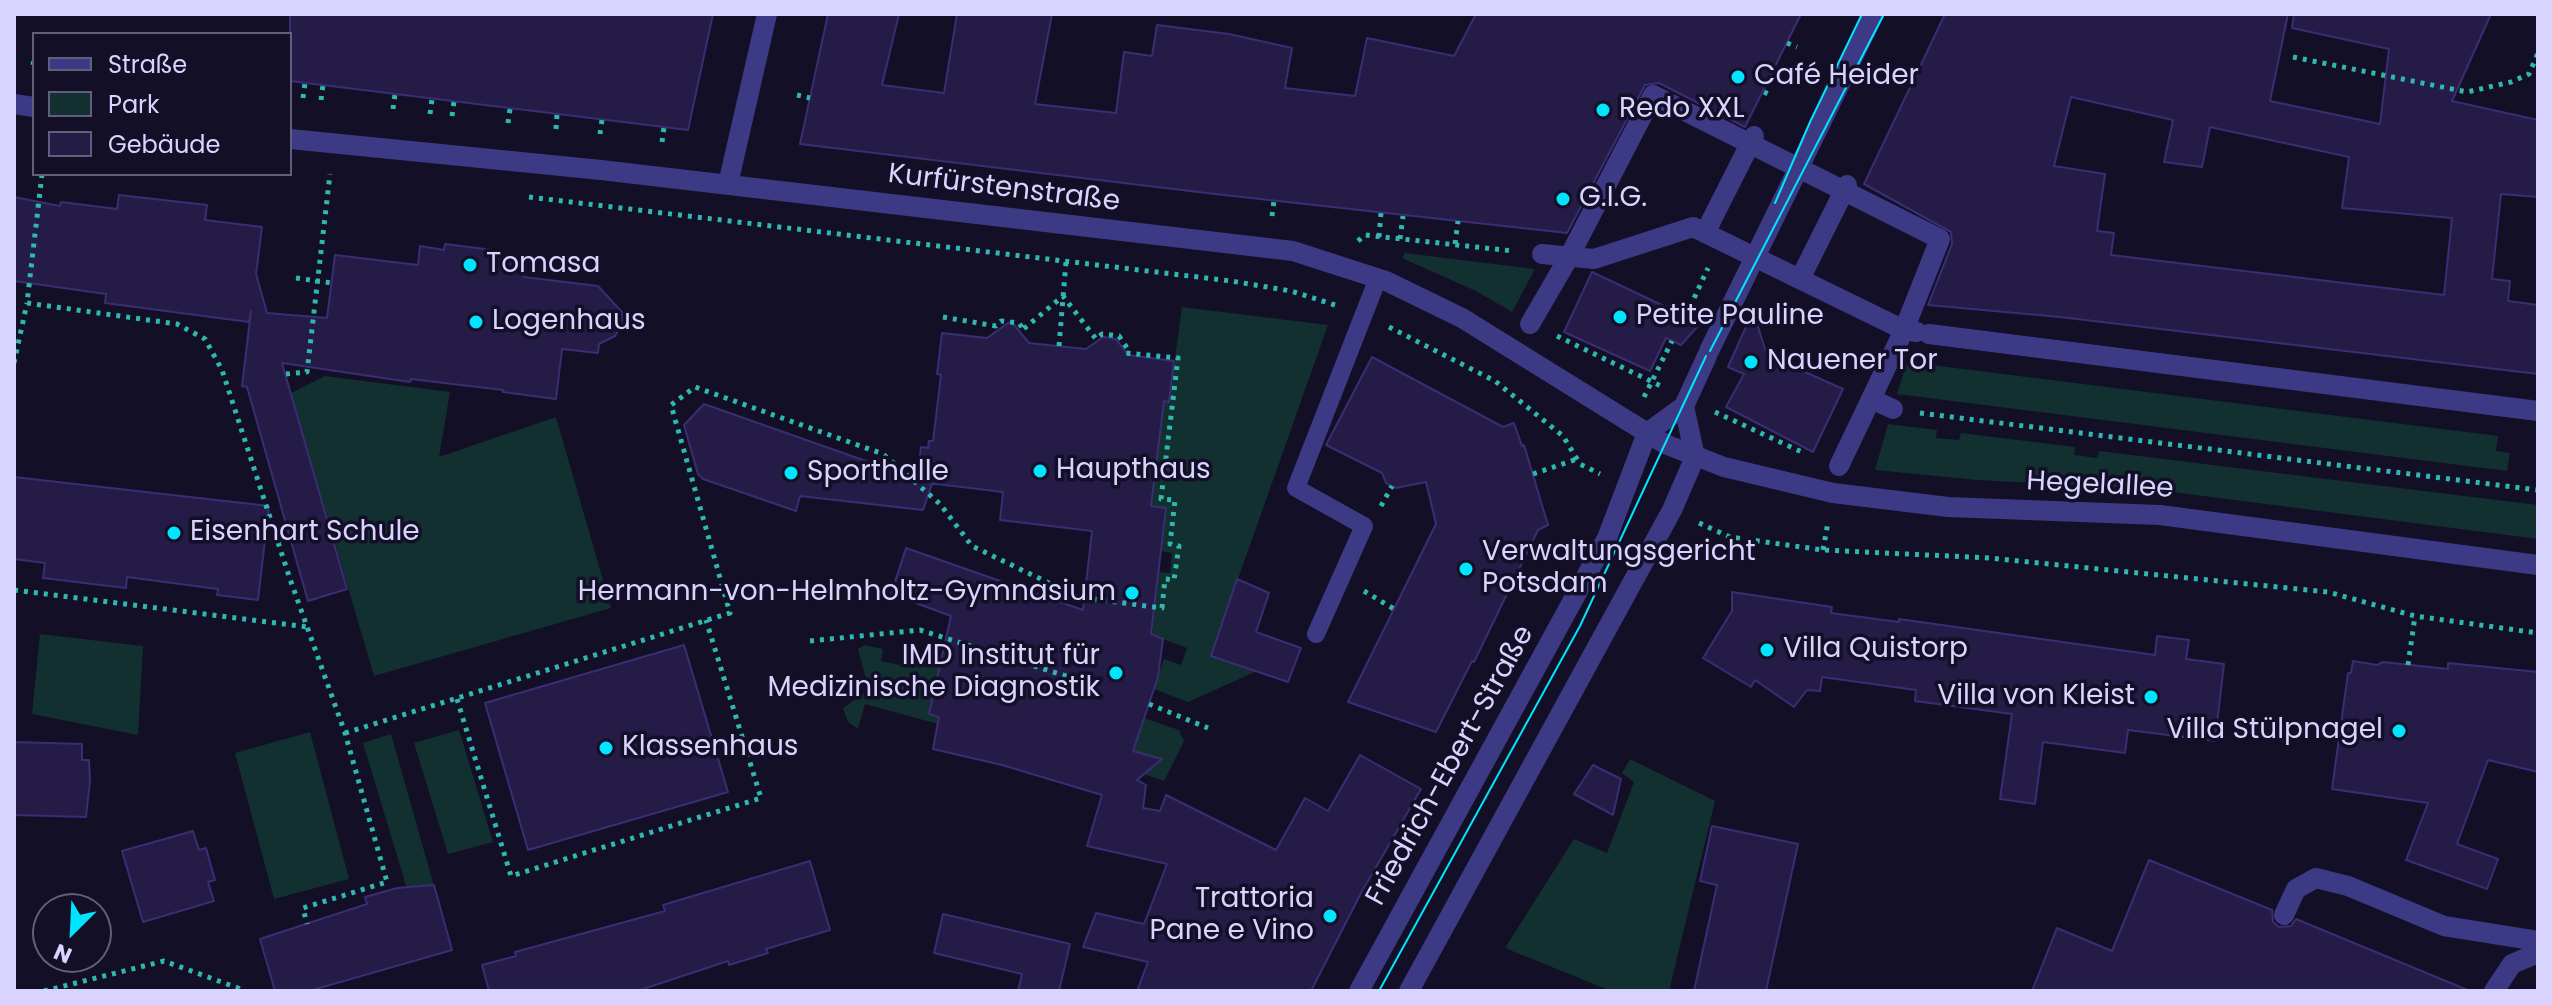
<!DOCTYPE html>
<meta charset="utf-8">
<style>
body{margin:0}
#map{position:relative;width:2552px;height:1005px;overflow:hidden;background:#130f26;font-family:Poppins,sans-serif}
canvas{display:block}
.frame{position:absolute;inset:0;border:16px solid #d9d4ff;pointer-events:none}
.legend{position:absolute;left:32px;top:32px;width:260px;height:144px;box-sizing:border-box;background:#130f26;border:2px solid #625e7d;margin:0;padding:10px 14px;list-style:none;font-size:24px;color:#d9d4ff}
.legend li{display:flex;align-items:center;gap:16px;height:40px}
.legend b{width:40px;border:2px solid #625e7d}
.north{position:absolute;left:32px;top:893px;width:80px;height:80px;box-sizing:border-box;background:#130f26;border:2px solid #625e7d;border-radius:50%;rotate:204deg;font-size:22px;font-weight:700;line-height:32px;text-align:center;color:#d9d4ff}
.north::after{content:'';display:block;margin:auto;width:28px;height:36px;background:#00e5ff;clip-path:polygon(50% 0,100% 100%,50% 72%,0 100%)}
</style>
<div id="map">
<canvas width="2552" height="1005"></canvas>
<div class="frame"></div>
<ul class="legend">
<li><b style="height:10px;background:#3d3a85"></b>Straße</li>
<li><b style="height:22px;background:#12302f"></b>Park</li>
<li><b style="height:22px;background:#241b47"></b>Gebäude</li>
</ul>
<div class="north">N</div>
</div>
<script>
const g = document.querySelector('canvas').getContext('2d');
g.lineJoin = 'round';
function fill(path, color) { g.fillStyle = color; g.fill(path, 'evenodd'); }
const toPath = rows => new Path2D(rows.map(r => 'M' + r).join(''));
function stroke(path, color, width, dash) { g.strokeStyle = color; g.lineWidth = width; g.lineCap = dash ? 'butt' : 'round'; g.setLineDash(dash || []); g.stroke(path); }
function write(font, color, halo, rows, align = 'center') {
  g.font = font + ' Poppins,sans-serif'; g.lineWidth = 7; g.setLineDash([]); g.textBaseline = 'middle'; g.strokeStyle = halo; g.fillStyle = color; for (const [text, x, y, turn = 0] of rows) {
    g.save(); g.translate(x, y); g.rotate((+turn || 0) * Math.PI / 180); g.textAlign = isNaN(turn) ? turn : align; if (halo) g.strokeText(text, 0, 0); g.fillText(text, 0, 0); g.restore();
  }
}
fill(toPath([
 [1405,253,1535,269,1512,312,1476,291,1402,258],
 [1182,307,1328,325,1211,655,1257,671,1188,702,1154,689,1164,659,1181,665,1187,648,1152,635,1159,572,1170,573,1172,553,1161,551,1165,508,1151,506,1164,401,1169,402],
 [1907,362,2498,436,2496,451,2510,453,2507,471,1897,394],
 [325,376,450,392,439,457,556,417,611,608,374,676,291,393],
 [1888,424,1937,430,1936,438,1959,440,1961,433,2075,447,2074,455,2097,458,2099,451,2538,505,2538,539,2149,489,1977,480,1875,470],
 [40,634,143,646,138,735,32,714],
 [865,645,883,649,881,661,914,668,917,657,940,661,929,714,940,717,938,724,865,704,858,729,848,722,843,708,869,690,858,649],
 [1144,718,1179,730,1184,741,1164,781,1144,774,1150,756,1133,751],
 [459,730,493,842,448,854,414,743],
 [310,732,349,879,274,899,235,753],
 [391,734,434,886,408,892,363,743],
 [1630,759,1715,801,1669,991,1611,991,1505,948,1574,839,1607,853,1634,782,1622,773]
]), '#12302f');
const building = toPath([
 [290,14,713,14,688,130,290,81,290,14],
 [828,14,899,14,882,85,944,93,957,14,1052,14,1035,104,1116,113,1124,52,1152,56,1157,25,1229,34,1292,48,1285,88,1355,96,1367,38,1454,56,1476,14,1801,14,1745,127,1659,83,1645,85,1567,233,1215,194,800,144,828,14],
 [1945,14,2288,14,2270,101,2380,124,2389,49,2292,28,2294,14,2491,14,2452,101,2538,120,2538,197,2501,194,2492,279,2510,281,2508,301,2538,305,2538,374,2060,317,1928,305,1952,244,1951,232,1864,184,1945,14],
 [2071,97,2173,120,2164,162,2202,167,2210,127,2349,157,2342,208,2452,218,2444,295,2111,255,2114,233,2097,231,2105,174,2054,166,2071,97],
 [119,195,207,205,205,220,262,227,256,274,267,313,327,318,335,255,418,265,420,246,444,250,445,244,501,251,501,256,526,259,524,277,598,286,622,312,623,323,615,336,599,344,598,353,562,349,556,399,503,392,503,390,411,379,410,382,282,363,347,589,308,601,247,387,242,386,251,311,249,322,105,303,106,294,14,281,14,197,60,206,61,202,117,209,119,195],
 [1592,272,1666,307,1684,304,1705,318,1681,345,1666,338,1650,371,1564,332,1592,272],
 [1753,311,1767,355,1843,389,1813,452,1726,407,1744,374,1728,367,1753,311],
 [1011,321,1029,343,1086,349,1103,337,1116,339,1128,355,1174,361,1169,402,1164,401,1151,506,1166,508,1151,634,1163,639,1158,677,1133,751,1162,759,1137,780,1146,785,1143,808,1160,811,1166,795,1276,850,1305,798,1328,811,1360,755,1421,789,1360,895,1311,991,1137,991,1148,962,1083,947,1096,913,1144,924,1167,864,1087,846,1102,795,1002,765,933,749,939,717,929,714,951,616,891,594,906,548,1083,610,1092,531,1000,520,1003,492,928,483,932,484,923,510,800,496,796,511,703,479,698,474,684,425,704,404,917,479,921,447,928,448,929,441,933,441,941,375,937,374,942,333,987,338,1011,321],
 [1372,357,1503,427,1514,423,1522,446,1524,445,1548,525,1538,530,1474,662,1472,661,1436,732,1348,702,1436,524,1426,482,1396,488,1386,483,1382,473,1326,445,1372,357],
 [14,477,269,506,258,600,217,595,218,589,127,577,126,588,43,578,45,563,14,559,14,477],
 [1237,579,1269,593,1256,632,1301,648,1288,682,1211,656,1237,579],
 [1732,592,1832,607,1831,613,1899,622,1899,619,2155,655,2157,636,2189,640,2186,659,2224,664,2215,741,2128,730,2125,753,2043,742,2035,804,2000,799,2012,714,1915,701,1916,690,1822,677,1820,691,1807,690,1794,707,1755,680,1751,687,1703,658,1732,611,1732,592],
 [684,645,728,792,528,850,485,703,684,645],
 [2353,661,2377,665,2383,662,2448,669,2448,663,2538,672,2538,772,2488,760,2457,844,2498,859,2487,889,2406,860,2428,803,2332,789,2348,673,2351,673,2353,661],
 [14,742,82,744,82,760,89,760,90,781,86,817,14,815,14,742],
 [1593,765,1621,779,1613,815,1574,794,1593,765],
 [1712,826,1798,844,1766,991,1694,991,1717,885,1700,881,1712,826],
 [193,831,199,850,206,848,215,880,208,882,214,901,143,922,122,851,193,831],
 [2149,860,2272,910,2273,922,2279,927,2291,926,2296,919,2470,991,2032,991,2057,928,2112,951,2149,860],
 [810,861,830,930,766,949,768,953,729,965,728,961,637,991,489,991,482,965,516,956,515,952,665,911,663,905,810,861],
 [434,885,452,950,309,991,275,991,260,939,367,904,365,897,397,888,434,885],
 [943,914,1070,944,1059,991,1018,991,1022,974,934,953,943,914]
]);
fill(building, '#241b47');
stroke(building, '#3b2d73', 2);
stroke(toPath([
 [1787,43,1797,47],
 [2293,57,2467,92,2511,82,2529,74,2538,53],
 [33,65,34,59],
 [1764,92,1773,96],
 [797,95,810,98],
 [303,98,305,83],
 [321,100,323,85],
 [393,109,395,94],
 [430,114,432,99],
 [452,116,454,101],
 [508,123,510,109],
 [556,129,557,114],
 [600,134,602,120],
 [662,142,664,127],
 [42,174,27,303,177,324,205,339,222,370,290,579,345,733,387,882,303,908,307,924],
 [529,197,1231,281,1291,291,1335,305],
 [1272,216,1274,200],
 [1379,237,1381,213],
 [1400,239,1403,216],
 [1358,241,1365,235,1513,251],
 [1455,244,1458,221],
 [296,278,332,283],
 [1690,307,1708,268],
 [943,317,996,326,1001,321,1019,323,1023,329],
 [1389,327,1495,381,1563,436,1580,464,1600,474],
 [1557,336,1663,387],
 [1059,346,1066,262],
 [14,363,27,303],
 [286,374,307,372,330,174],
 [1644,397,1672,341],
 [1715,412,1804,453],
 [1920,413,2538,490],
 [1533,474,1577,459],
 [1381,506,1392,486],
 [1699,523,1730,537,1823,550,1990,558,2328,592,2415,616,2538,633],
 [1823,550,1828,522],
 [14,590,307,627],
 [1364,591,1394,609],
 [810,641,920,630,1072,678],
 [2408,665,2415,616],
 [457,699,511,876,761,798,706,620],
 [1149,704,1208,728],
 [345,733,730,613,671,405,695,387,883,454,940,504,972,546,1078,597,1162,608,1165,579,1174,580,1179,546,1170,544,1175,500,1161,499,1178,358,1126,353,1127,348,1119,336,1102,334,1096,339,1063,296,1020,332],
 [44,991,164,961,238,988,241,991]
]), '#2fb8b0', 5, [4, 6]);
stroke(toPath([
 [1316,634,1364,526,1296,488,1378,278]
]), '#3d3a85', 18);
stroke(toPath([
 [1705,233,1754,136],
 [1542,254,1594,259,1693,227,1904,330,1917,332],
 [1800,279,1847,185],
 [1530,324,1569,257,1653,95,1940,239,1904,330,1839,466],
 [1871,399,1893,409]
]), '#3d3a85', 20);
stroke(toPath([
 [728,184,767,14],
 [1929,334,2538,411],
 [1709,351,1874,14],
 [2284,915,2296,889,2316,878,2348,886,2444,926,2538,941],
 [1359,991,1607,538,1647,433,1684,406],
 [1409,991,1672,510,1695,457,1684,406,1707,356],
 [2494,991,2512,964,2538,953]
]), '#3d3a85', 20);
stroke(toPath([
 [14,104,34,107],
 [290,139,601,170,1293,251,1386,281,1462,318,1665,444,1724,467,1833,493,1948,507,2160,515,2538,565]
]), '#3d3a85', 20);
stroke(toPath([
 [1775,203,1810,122,1862,14],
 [1710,351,1884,14],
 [1379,991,1580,626,1706,356]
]), '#00e5ff', 2);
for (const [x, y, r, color] of [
 [1738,77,8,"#00e5ff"],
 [1603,110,8,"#00e5ff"],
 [1563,199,8,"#00e5ff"],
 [470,265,8,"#00e5ff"],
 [1620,317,8,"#00e5ff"],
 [476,322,8,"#00e5ff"],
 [1751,362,8,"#00e5ff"],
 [1040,471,8,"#00e5ff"],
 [791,473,8,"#00e5ff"],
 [174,533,8,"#00e5ff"],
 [1466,569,8,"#00e5ff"],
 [1132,593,8,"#00e5ff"],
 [1767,650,8,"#00e5ff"],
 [1116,673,8,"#00e5ff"],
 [2151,697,8,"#00e5ff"],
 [2399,731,8,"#00e5ff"],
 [606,748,8,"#00e5ff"],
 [1330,916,8,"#00e5ff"]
]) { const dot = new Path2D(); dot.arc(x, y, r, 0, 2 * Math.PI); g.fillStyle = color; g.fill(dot); stroke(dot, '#130f26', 3); }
write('28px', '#d9d4ff', '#130f26', [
 ["Café Heider",1754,77],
 ["Redo XXL",1619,110],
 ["G.I.G.",1579,199],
 ["Tomasa",486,265],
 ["Petite Pauline",1636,317],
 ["Logenhaus",492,322],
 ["Nauener Tor",1767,362],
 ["Haupthaus",1056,471],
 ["Sporthalle",807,473],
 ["Eisenhart Schule",190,533],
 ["Verwaltungsgericht",1482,553],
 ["Potsdam",1482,585],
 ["Hermann-von-Helmholtz-Gymnasium",1116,593,"right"],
 ["Villa Quistorp",1783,650],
 ["IMD Institut für",1100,657,"right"],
 ["Medizinische Diagnostik",1100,689,"right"],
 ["Villa von Kleist",2135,697,"right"],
 ["Villa Stülpnagel",2383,731,"right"],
 ["Klassenhaus",622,748],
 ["Trattoria",1314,900,"right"],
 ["Pane e Vino",1314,932,"right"]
], 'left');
write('28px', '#d9d4ff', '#130f26', [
 ["Kurfürstenstraße",1004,189,7],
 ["Hegelallee",2100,486,3],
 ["Friedrich-Ebert-Straße",1451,766,-61]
]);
</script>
